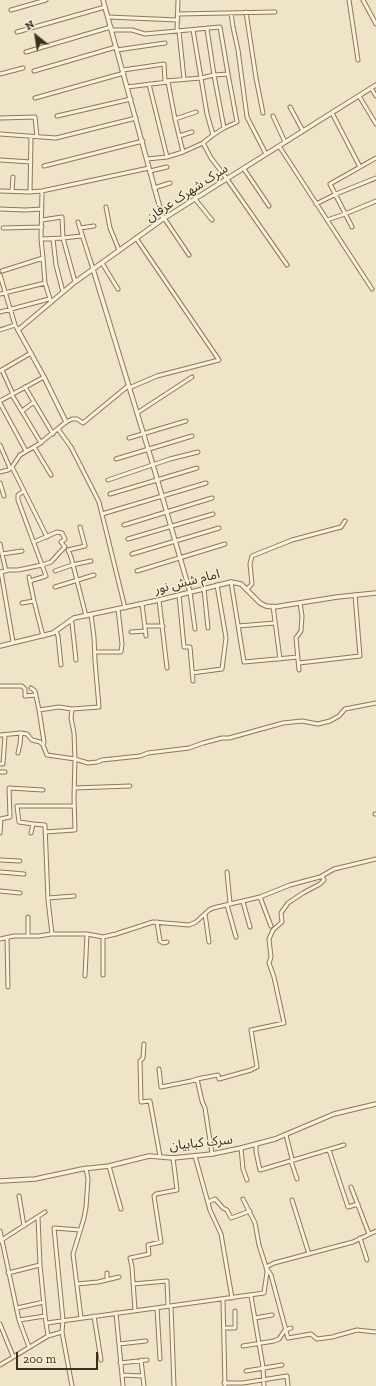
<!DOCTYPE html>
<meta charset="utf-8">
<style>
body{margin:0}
#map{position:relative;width:376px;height:1386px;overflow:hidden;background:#f0e4c8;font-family:"Zilla Slab",serif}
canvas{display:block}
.north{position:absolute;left:16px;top:16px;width:40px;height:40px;-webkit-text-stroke:3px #f7eed8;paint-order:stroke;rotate:330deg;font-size:11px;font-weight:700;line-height:16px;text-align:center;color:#3d2e20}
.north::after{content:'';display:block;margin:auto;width:14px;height:18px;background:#3d2e20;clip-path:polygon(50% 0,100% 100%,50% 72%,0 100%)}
.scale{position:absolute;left:16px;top:1352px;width:82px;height:18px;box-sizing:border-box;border:2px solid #3d2e20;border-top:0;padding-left:5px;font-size:12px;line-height:14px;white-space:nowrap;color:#3d2e20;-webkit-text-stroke:3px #f7eed8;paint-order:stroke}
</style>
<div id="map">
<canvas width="376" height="1386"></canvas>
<div class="north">N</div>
<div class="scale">200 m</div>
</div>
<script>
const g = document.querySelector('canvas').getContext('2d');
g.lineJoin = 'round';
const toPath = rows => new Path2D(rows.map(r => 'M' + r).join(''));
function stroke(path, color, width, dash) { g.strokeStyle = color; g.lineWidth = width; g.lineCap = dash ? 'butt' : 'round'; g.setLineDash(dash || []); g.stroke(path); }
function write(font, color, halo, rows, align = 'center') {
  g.font = font + ' "Zilla Slab","Noto Sans Arabic",serif'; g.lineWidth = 3; g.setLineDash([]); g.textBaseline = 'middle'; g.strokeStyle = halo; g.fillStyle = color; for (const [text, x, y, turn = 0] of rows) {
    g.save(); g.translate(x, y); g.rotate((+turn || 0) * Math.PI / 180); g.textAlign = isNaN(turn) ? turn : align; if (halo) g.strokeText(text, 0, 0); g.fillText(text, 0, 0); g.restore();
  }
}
const minor = toPath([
 [349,0,358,60],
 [363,0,376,24],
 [11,10,46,0],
 [246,12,256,78,263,113],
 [231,13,233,27,238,50,247,117,266,154],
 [178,14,275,12],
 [108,17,178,20],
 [207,29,214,75,228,74,237,122,224,128],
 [112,30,132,30,145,34,220,27,228,74],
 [193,30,201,78,214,75,224,128,213,135],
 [177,31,178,0],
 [179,31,184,79],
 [17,32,105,7],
 [117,50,165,43],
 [26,52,111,27],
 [123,70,164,64,165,81,201,78,207,114,213,135,203,143,183,152],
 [34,71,116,47],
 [0,74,23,68],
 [149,84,167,157],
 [127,87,168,82,175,119,183,152,167,157,147,159],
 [371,88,376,96],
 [359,96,376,124],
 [35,98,124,73],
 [290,107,303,131],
 [332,113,360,167],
 [57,116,131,99],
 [273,116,285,142],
 [1,118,35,117,37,137],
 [175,119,196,112],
 [0,134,56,138,136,118],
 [179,136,192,132],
 [203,143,211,158,227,179,287,265],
 [279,146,372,289],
 [0,160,31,162],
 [44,166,143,141],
 [244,169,269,206],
 [150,171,167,167],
 [154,188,170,183],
 [0,191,30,192,42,191,149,168],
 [12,191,13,177],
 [42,191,41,239,43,258,45,283,51,302],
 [30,192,31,137],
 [195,199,212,220],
 [316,204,336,194,376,178],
 [106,207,110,228,119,250],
 [0,209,25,210,42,209],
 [164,218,189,255],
 [42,220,62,217,63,238,75,282],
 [327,220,345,214,376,201],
 [78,222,93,269],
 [352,227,330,184,376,158],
 [3,228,42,227],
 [80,228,94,226],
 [41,239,63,238,81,236],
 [53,239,56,265,63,292],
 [102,263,118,289],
 [2,271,43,258],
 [0,275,15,325,18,330],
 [0,294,45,283],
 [0,312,49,299],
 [0,330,15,325],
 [2,370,12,392,12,395,41,443],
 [0,371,31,353],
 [25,387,53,434],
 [129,388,157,376,219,360,136,238],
 [0,401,44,377],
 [0,403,26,451],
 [22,411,34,402],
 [137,413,192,377],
 [58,429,71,447,99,502,125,608],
 [129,438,186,421],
 [0,445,10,468],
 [34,447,51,475],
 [116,459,192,436],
 [12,467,24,491,18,495,18,500,42,565,51,562,61,551,65,547,61,542,65,539,62,533,57,532,34,542],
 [0,472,8,470,12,467,20,455,39,444,66,422,72,419,77,419,83,423,128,386],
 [108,480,170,459,198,452],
 [0,483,4,496],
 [24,491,47,537],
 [110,494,197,468],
 [102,514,206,483],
 [124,525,212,498],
 [80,527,85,546,68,550,71,557,86,616],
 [128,539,213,514],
 [0,544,2,554],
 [132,554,219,528],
 [6,571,2,554,22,551],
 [55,571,72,565,91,561],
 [137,571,225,544],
 [0,572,9,570,18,570,42,565,46,576,30,581],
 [1,572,13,642],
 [29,577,34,601],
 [231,582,244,662,298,657],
 [55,587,94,575],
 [204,589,208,628],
 [247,589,252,584,250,564,252,556,292,540,341,527,345,521],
 [190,592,195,629],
 [179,595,184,647,190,647,193,681],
 [159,600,167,668],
 [22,603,34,601,43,636],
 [142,604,146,636],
 [273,606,280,659],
 [70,621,72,623,76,660],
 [145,626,163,626],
 [238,626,275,623],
 [56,631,58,636,61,665],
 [131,632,145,631],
 [95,652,121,652,122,644,118,609],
 [299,663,360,656,355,595],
 [299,670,296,638,301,631,302,616,300,603],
 [192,673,222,669,226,638,217,585],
 [0,686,22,686,25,689,25,696,36,695],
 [31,688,35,691,39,710,59,707,72,709,99,707,95,661,94,637,91,615],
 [39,710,44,742,43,745],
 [0,735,21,733,27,734,32,740,40,742,43,745,47,755,75,759,88,763,97,762,102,760,140,756,148,753,189,748,203,743,222,738,229,738,283,723,302,721,318,724,330,721,339,716,345,709,376,703],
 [18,753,20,744,21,733],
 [0,764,3,764,5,735],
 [0,772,5,772],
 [74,788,130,786],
 [375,814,376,814],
 [0,819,10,817,9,788,43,790],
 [33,824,45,825,48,900,52,934],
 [45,832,75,830,74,798,75,759,74,733,71,718,72,709],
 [0,833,1,819],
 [31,833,33,824,19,822,17,806,74,806],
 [0,860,20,861],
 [0,872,24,874],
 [227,872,230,903],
 [0,891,20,893],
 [260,897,271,926],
 [48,898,74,896],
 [243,902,250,927],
 [227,905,236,937],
 [205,914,209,942],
 [157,922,160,941,163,943,167,942],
 [28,936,28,917],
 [7,938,8,987],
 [0,939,14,936,39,936,51,934,87,934,103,937,116,934,153,922,189,925,196,922,209,910,213,908,260,897,290,885,320,877,334,869,376,859],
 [103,975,103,937],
 [85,976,87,934],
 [144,1044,143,1058,140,1061,141,1102,150,1101,160,1156],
 [159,1069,161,1087,191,1081,197,1079,202,1101,205,1108,212,1154],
 [197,1079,218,1075,219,1079,251,1070,257,1067,251,1030,284,1023,274,977,269,963,271,957,269,939,273,930,282,922,281,913,288,903,303,893,320,884,324,880,322,876],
 [286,1135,292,1159,291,1161,297,1179],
 [256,1145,256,1152,260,1170,344,1145],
 [241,1148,243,1169,247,1180],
 [329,1150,348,1207,358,1204],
 [195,1156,210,1210,221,1234,232,1298],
 [109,1166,121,1209],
 [351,1187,369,1234],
 [19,1196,24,1226],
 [243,1199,255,1223,259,1245,266,1267,271,1275,288,1338,311,1334,317,1339,332,1337,357,1330,376,1332],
 [292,1200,309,1254],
 [208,1202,215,1199,223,1208,227,1210,231,1218,250,1211],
 [38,1217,40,1265,45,1316,48,1336],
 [0,1231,19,1320,29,1347],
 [360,1238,367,1260],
 [0,1241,45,1212],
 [8,1273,40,1265],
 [107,1273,107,1280],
 [77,1284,98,1282,119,1277],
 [133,1284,167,1281,168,1306],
 [251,1296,263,1367,264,1386],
 [223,1300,225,1386],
 [171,1306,174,1386],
 [17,1308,44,1302],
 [157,1308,160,1359],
 [135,1310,132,1267,130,1258,149,1254,148,1245,161,1242,154,1196,156,1194,177,1190,173,1158],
 [116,1313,123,1386],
 [94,1316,101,1360],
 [81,1318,73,1254,84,1218,86,1207,88,1179,86,1168],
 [255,1318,272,1315],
 [19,1320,45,1316],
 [47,1323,264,1293,267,1272,266,1267,274,1263,353,1242,376,1231],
 [0,1324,13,1356],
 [224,1328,235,1328,235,1311],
 [119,1344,146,1341],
 [243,1346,274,1341,279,1339,285,1330,291,1328],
 [141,1360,144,1386],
 [120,1363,147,1360],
 [0,1365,48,1336,62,1332],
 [246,1371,282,1365],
 [122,1375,143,1376],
 [224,1383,243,1383,287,1376,288,1386],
 [72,1386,62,1332,63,1320,54,1228,80,1230]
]);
const tertiary = toPath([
 [103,0,163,219],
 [93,269,153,465,190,592],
 [66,422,44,377,18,330,75,282,163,219,376,85],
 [0,646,53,633,74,618,159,600,231,582,241,584,260,603,266,606,274,607,337,597,376,593],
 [0,1181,35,1179,82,1169,109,1166,149,1156,173,1158,212,1154,241,1148,275,1139,334,1114,376,1104]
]);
stroke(minor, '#8d765c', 5);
stroke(tertiary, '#8d765c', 5.5);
stroke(minor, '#faf1dc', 3);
stroke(tertiary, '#faf1dc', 3.5);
write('13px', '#3d2e20', '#f7eed8', [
 ["سرک شهرک عرفان",187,193,-33],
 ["امام شش نور",187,582,-14],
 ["سرک کبابیان",201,1143,-6]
]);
</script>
